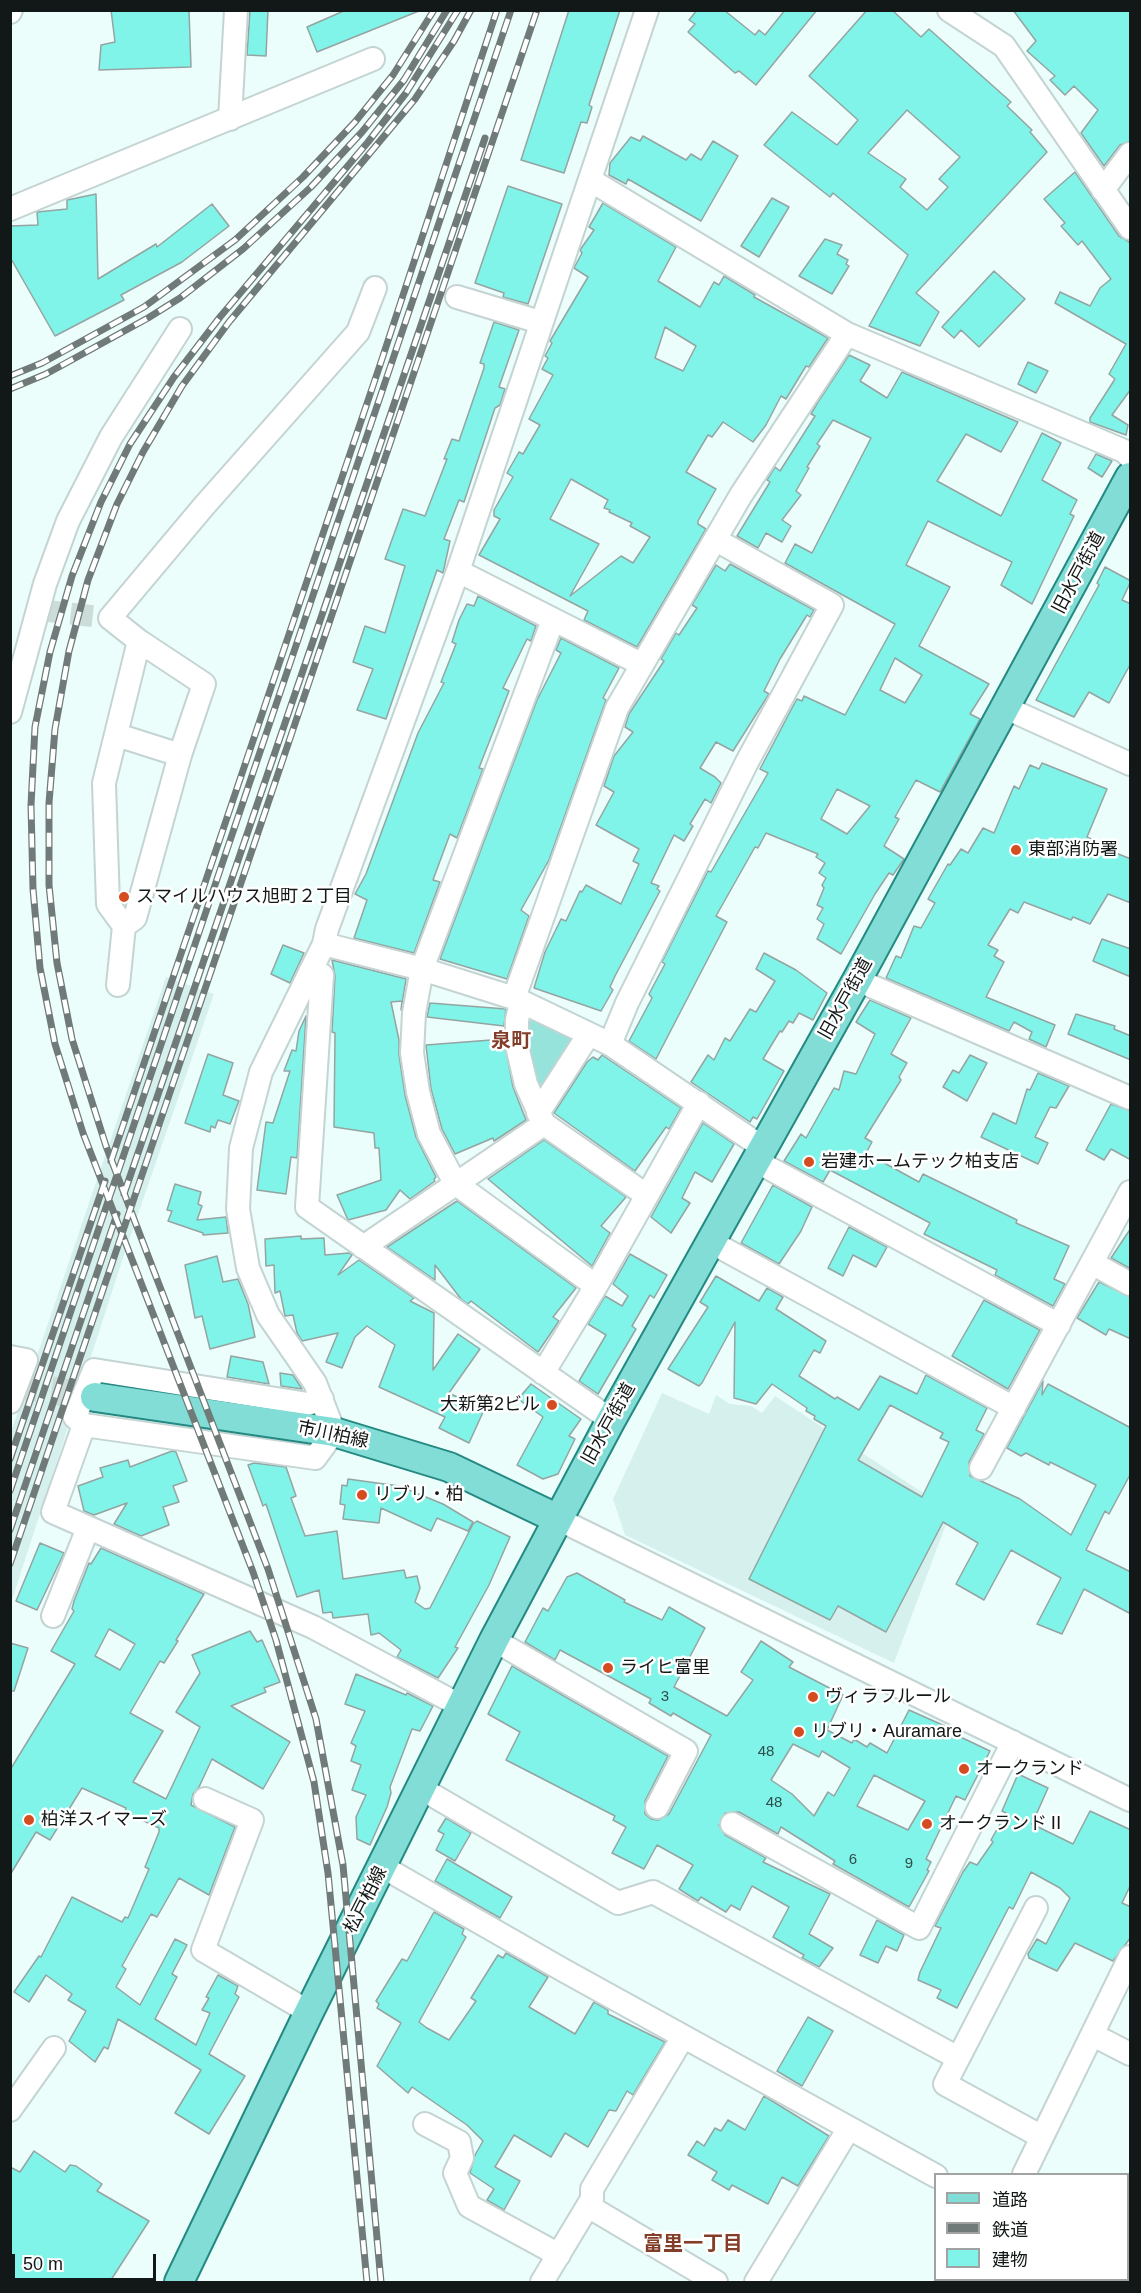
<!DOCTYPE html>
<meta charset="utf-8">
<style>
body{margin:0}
#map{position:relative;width:1141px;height:2293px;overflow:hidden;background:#ecfefb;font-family:Arial,"Noto Sans JP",sans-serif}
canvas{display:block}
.frame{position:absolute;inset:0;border:12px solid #121817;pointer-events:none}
.legend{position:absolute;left:934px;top:2173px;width:195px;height:108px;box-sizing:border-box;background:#fff;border:2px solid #a0a3a2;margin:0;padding:8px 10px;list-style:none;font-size:18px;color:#121817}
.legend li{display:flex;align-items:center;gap:12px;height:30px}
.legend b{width:30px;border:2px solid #a0a3a2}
.scale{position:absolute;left:12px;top:2254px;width:144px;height:27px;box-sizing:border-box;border:3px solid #121817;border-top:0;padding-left:8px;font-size:18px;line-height:21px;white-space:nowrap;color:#121817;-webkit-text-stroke:4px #fff;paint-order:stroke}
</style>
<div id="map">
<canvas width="1141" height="2293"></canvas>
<div class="frame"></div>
<ul class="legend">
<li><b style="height:8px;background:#82ddd6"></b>道路</li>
<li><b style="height:8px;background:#707b79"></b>鉄道</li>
<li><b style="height:16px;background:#80f4e9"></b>建物</li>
</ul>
<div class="scale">50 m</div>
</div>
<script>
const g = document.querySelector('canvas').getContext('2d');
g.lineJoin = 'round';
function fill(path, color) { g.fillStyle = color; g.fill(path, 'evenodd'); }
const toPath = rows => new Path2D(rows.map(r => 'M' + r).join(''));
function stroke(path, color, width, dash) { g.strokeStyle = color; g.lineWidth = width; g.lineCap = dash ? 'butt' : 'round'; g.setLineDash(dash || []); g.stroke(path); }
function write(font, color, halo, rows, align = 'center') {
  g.font = font + ' Arial,"Noto Sans JP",sans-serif'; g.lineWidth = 5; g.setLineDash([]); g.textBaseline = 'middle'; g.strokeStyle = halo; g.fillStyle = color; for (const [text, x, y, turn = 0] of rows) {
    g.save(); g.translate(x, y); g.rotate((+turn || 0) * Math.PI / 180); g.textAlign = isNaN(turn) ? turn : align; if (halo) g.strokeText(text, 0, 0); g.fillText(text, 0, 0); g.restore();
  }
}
fill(toPath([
 [166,977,214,994,123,1258,11,1603,11,1432],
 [662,1393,709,1414,716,1395,730,1404,751,1406,762,1413,775,1396,951,1511,894,1663,625,1535,613,1499]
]), '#d6f1ed');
fill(toPath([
 [535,1020,573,1037,574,1047,550,1087,535,1090,526,1065,528,1021]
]), '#96e3db');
const building = toPath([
 [111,10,189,10,191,67,99,70,101,45,115,42,111,10],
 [250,10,268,10,266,56,247,55,250,10],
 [346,10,419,10,419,11,317,52,307,27,346,10],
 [569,10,620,10,589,105,592,107,587,123,581,122,564,173,521,160,569,10],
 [697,10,724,10,755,35,759,30,765,35,785,10,817,10,756,85,739,71,735,73,688,32,695,24,689,20,697,10],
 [867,10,892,10,921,37,929,29,1011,102,1007,106,1032,130,1030,132,1047,152,916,293,939,312,920,346,869,326,908,255,833,193,830,197,764,145,792,112,837,145,858,120,809,76,867,10],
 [907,110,960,157,939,179,948,187,927,210,900,187,906,179,868,153,907,110],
 [1013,10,1131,10,1131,141,1120,145,1104,166,1081,133,1098,110,1074,86,1065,95,1050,80,1055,76,1027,51,1036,41,1013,10],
 [643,136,686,160,691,154,701,160,713,141,738,156,701,221,628,179,626,184,609,175,610,163,631,137,640,141,643,136],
 [1075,172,1119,236,1131,243,1131,389,1112,415,1128,425,1126,435,1090,422,1090,418,1115,379,1109,374,1126,344,1055,303,1060,292,1090,306,1100,288,1111,279,1082,241,1078,245,1061,226,1065,223,1044,199,1075,172],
 [508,186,562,204,528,304,503,297,504,293,475,283,508,186],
 [96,194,98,279,156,244,157,247,212,204,229,226,182,262,121,295,124,300,55,336,10,257,10,226,38,225,37,212,67,209,67,200,96,194],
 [772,198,789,207,759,257,741,246,772,198],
 [603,203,676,247,658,281,700,307,714,282,719,285,724,276,755,295,754,297,828,338,809,367,806,366,786,399,781,396,766,425,753,442,723,422,712,437,708,435,686,472,716,489,698,521,698,524,706,529,637,647,584,620,588,611,479,555,500,519,494,516,494,510,513,477,507,473,519,452,523,454,540,425,529,419,553,375,542,369,548,358,545,356,552,343,550,341,588,277,574,268,582,253,580,250,594,230,589,227,603,203],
 [665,327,696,346,683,371,655,358,665,327],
 [571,479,608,500,604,508,610,510,609,512,632,523,630,526,650,537,633,563,621,556,570,596,599,544,550,519,571,479],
 [825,239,842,245,837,254,848,260,846,264,849,266,832,294,799,276,825,239],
 [994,271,1025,299,979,347,961,330,954,338,942,327,994,271],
 [494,322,519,330,499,387,505,389,500,405,495,408,464,502,459,500,444,539,450,541,443,573,437,570,386,719,357,710,373,669,353,662,365,626,385,633,405,566,385,559,403,509,425,516,447,459,444,459,452,439,459,441,484,368,484,364,480,363,494,322],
 [849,355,870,365,860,381,887,398,902,372,1018,422,1001,452,966,434,937,481,1001,516,1042,433,1061,443,1042,480,1077,500,1070,514,1074,516,1032,604,1001,585,1012,562,928,521,906,565,950,587,919,646,989,684,970,714,980,719,940,792,916,780,895,817,899,819,884,846,904,859,893,875,889,873,875,894,841,954,817,939,824,924,817,919,823,908,817,905,824,888,822,885,826,878,819,873,825,863,816,857,818,854,766,833,758,848,755,847,716,916,727,922,656,1059,629,1041,652,998,649,994,665,964,662,962,708,871,711,872,768,773,760,769,792,708,797,699,802,701,804,696,845,715,895,624,785,563,795,544,812,553,871,438,833,420,817,444,820,446,807,467,809,468,796,491,801,495,782,520,791,526,782,542,766,533,758,548,737,536,770,482,767,480,775,467,780,471,815,416,811,414,818,402,849,355],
 [895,658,922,675,905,703,880,690,895,658],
 [837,789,870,806,847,834,821,819,837,789],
 [1028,362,1048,371,1036,393,1018,384,1028,362],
 [1096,454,1112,461,1102,477,1088,468,1096,454],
 [730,564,814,610,810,617,807,615,780,659,764,691,769,694,733,751,716,742,700,768,715,777,721,783,711,803,705,799,690,824,693,826,684,841,674,835,651,883,659,886,657,889,660,891,615,976,610,987,613,990,601,1011,534,988,545,952,561,919,566,921,580,891,582,892,586,885,621,904,639,864,633,861,639,849,596,825,614,792,604,786,614,756,633,732,625,727,629,714,664,661,661,659,676,633,679,635,697,608,692,605,716,565,725,571,730,564],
 [1105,567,1131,581,1122,600,1131,604,1131,663,1109,703,1089,692,1074,717,1036,700,1099,585,1097,583,1105,567],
 [478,596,536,626,531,641,527,639,503,688,509,691,479,768,483,769,457,838,450,834,433,880,440,882,414,953,354,938,367,900,355,894,366,874,418,733,444,683,441,682,456,644,452,642,459,620,467,604,474,606,478,596],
 [561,638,619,668,603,698,606,700,549,860,521,910,529,916,507,979,440,959,537,700,561,653,556,650,561,638],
 [1042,763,1107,789,1087,837,1100,843,1098,846,1131,859,1131,903,1108,894,1090,924,1073,917,1071,920,1024,902,1018,913,1010,909,988,945,998,950,994,956,1004,962,986,997,1055,1025,1046,1047,1029,1039,1032,1032,1014,1022,1009,1031,886,978,896,956,901,958,914,926,921,928,935,903,928,899,948,864,950,865,961,849,968,853,983,828,994,833,1014,786,1019,789,1030,765,1039,769,1042,763],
 [1102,939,1131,949,1131,977,1093,961,1102,939],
 [283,945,304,953,290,983,271,974,283,945],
 [764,953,796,970,827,993,813,1020,799,1013,793,1023,789,1021,782,1032,780,1031,763,1059,784,1071,757,1119,753,1117,750,1122,691,1082,708,1055,714,1060,725,1038,730,1041,750,1009,756,1012,775,981,756,969,764,953],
 [332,960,406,979,401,1010,402,1001,391,1002,399,1040,399,1055,405,1095,416,1137,436,1177,434,1179,435,1181,410,1199,400,1190,386,1210,348,1220,337,1195,381,1180,379,1148,375,1148,374,1133,334,1127,335,1033,332,1032,335,976,332,960],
 [870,1000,911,1018,891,1054,907,1063,899,1077,901,1080,865,1138,872,1142,866,1153,919,1182,923,1174,1017,1220,1016,1223,1069,1246,1054,1279,1065,1284,1053,1306,995,1275,997,1270,924,1234,930,1223,830,1170,823,1182,784,1161,801,1134,806,1138,834,1088,839,1090,844,1071,856,1074,875,1034,856,1022,870,1000],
 [430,1003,506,1009,504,1026,427,1017,430,1003],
 [1076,1014,1115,1026,1114,1029,1131,1036,1131,1060,1068,1034,1076,1014],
 [306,1016,297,1158,291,1157,286,1194,257,1190,266,1122,273,1123,290,1071,284,1071,292,1050,296,1051,299,1031,306,1016],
 [504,1039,513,1087,526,1120,494,1141,493,1138,455,1154,442,1129,431,1089,426,1045,504,1039],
 [208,1054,233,1063,223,1095,239,1101,230,1124,218,1120,215,1128,211,1126,210,1132,185,1123,208,1054],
 [602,1055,681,1108,669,1129,666,1127,635,1171,554,1113,587,1062,593,1057,598,1060,602,1055],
 [970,1055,987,1063,967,1101,943,1087,953,1070,959,1073,970,1055],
 [1038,1073,1069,1086,1056,1108,1050,1107,1035,1137,1048,1143,1038,1164,981,1137,993,1113,1016,1124,1027,1089,1030,1090,1038,1073],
 [1111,1104,1131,1111,1131,1160,1111,1149,1104,1160,1086,1150,1111,1104],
 [703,1123,734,1144,712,1182,695,1172,682,1198,690,1203,671,1233,651,1217,703,1123],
 [544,1140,626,1197,601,1226,610,1233,592,1266,488,1179,544,1140],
 [175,1184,201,1192,198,1204,202,1206,197,1220,226,1217,228,1233,203,1235,203,1233,168,1221,172,1211,167,1210,175,1184],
 [773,1185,812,1207,801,1231,779,1264,741,1243,773,1185],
 [457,1201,576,1288,553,1317,559,1321,538,1352,471,1301,468,1304,461,1299,435,1265,435,1280,387,1247,457,1201],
 [849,1227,887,1247,876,1267,853,1255,843,1276,828,1268,849,1227],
 [1131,1228,1131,1269,1111,1258,1131,1228],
 [301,1236,301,1239,324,1238,325,1255,349,1253,352,1255,338,1275,359,1260,414,1298,410,1301,434,1313,433,1370,458,1334,480,1349,449,1393,484,1410,469,1443,439,1428,445,1417,379,1387,395,1345,367,1326,355,1337,342,1368,326,1362,338,1333,302,1341,297,1333,293,1315,285,1316,280,1291,275,1293,274,1265,266,1266,265,1239,301,1236],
 [630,1254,667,1275,654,1298,650,1295,632,1326,636,1329,598,1394,579,1381,606,1335,588,1324,605,1296,622,1306,628,1296,613,1284,630,1254],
 [217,1256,223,1282,238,1279,248,1304,255,1337,210,1349,202,1316,195,1318,185,1265,217,1256],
 [716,1276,759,1301,767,1288,783,1297,776,1309,826,1341,820,1353,814,1350,799,1376,835,1399,837,1397,859,1410,880,1376,917,1394,926,1375,987,1408,976,1430,984,1434,969,1462,970,1476,1020,1499,1071,1535,1096,1485,1050,1462,1049,1465,1026,1453,1021,1456,1007,1448,1043,1381,1042,1395,1048,1384,1131,1428,1131,1473,1109,1514,1105,1511,1086,1550,1131,1572,1131,1614,1084,1589,1062,1634,1037,1624,1061,1578,1011,1550,984,1600,956,1584,978,1543,943,1522,886,1632,838,1606,830,1620,749,1579,826,1426,814,1419,815,1416,806,1411,807,1408,772,1384,756,1404,734,1398,735,1322,702,1383,699,1386,668,1369,708,1307,700,1302,716,1276],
 [890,1405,943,1433,940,1438,949,1442,922,1497,858,1460,890,1405],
 [1099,1282,1131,1297,1131,1339,1109,1329,1106,1335,1077,1318,1099,1282],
 [984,1300,1040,1330,1008,1389,952,1356,984,1300],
 [231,1356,263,1362,269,1384,227,1377,231,1356],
 [280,1373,293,1375,302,1389,281,1386,280,1373],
 [531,1384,581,1419,569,1436,575,1439,558,1474,543,1479,517,1465,543,1417,518,1399,531,1384],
 [172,1451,176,1452,187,1481,173,1486,179,1502,163,1507,169,1525,141,1536,114,1524,127,1503,94,1515,84,1511,78,1486,103,1477,100,1468,128,1460,130,1467,172,1451],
 [254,1463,286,1467,296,1496,291,1498,305,1536,337,1531,343,1579,404,1570,406,1578,417,1576,420,1588,415,1602,425,1609,430,1608,473,1524,477,1521,510,1537,489,1585,455,1647,458,1648,438,1678,397,1657,401,1650,379,1633,371,1635,368,1614,333,1618,332,1612,323,1613,319,1590,297,1597,266,1504,263,1506,248,1465,254,1463],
 [348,1479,399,1486,443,1504,473,1522,468,1531,437,1518,431,1531,381,1508,379,1523,343,1519,345,1505,340,1504,342,1485,347,1486,348,1479],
 [40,1543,64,1553,37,1610,16,1601,40,1543],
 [101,1548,204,1594,176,1640,178,1641,164,1663,160,1661,130,1713,163,1731,133,1782,166,1799,200,1727,176,1712,200,1673,192,1655,250,1631,257,1642,262,1640,280,1682,264,1688,266,1692,231,1706,290,1742,263,1789,212,1759,199,1787,193,1794,191,1805,235,1827,209,1895,179,1878,157,1917,151,1914,122,1966,126,1969,116,1987,140,2005,175,1939,187,1945,172,1974,177,1977,155,2019,196,2045,210,2013,202,2010,209,1998,206,1997,218,1975,238,1986,235,1994,239,1997,209,2054,245,2076,209,2134,175,2113,201,2070,118,2019,108,2049,104,2047,95,2062,69,2041,86,2011,68,2000,72,1994,46,1975,29,2002,14,1992,39,1956,41,1957,72,1897,122,1922,125,1917,128,1918,149,1869,145,1867,159,1832,159,1828,125,1812,126,1808,82,1788,50,1840,36,1832,10,1875,10,1770,75,1664,51,1651,74,1611,72,1609,74,1601,89,1563,91,1564,101,1548],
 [109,1629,135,1644,120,1670,95,1656,109,1629],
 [577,1573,625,1600,624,1602,662,1620,669,1607,705,1628,674,1687,727,1716,753,1680,741,1672,761,1641,793,1662,789,1667,843,1695,827,1730,852,1743,854,1739,867,1747,870,1743,887,1753,909,1710,954,1730,952,1733,990,1751,965,1800,956,1796,926,1859,931,1862,927,1870,929,1871,909,1907,833,1864,835,1861,781,1827,778,1834,739,1812,725,1813,719,1825,725,1835,766,1858,763,1862,830,1894,809,1934,833,1948,819,1967,802,1958,804,1955,773,1937,789,1907,752,1886,740,1910,731,1905,726,1912,701,1897,698,1901,679,1889,693,1865,657,1845,644,1869,612,1853,626,1827,613,1820,615,1816,506,1760,520,1732,488,1714,512,1666,668,1756,645,1801,645,1814,651,1819,658,1820,669,1814,711,1735,673,1713,671,1716,649,1703,651,1699,560,1650,555,1660,525,1642,543,1608,548,1611,567,1577,577,1573],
 [793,1744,819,1757,822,1751,850,1768,834,1796,828,1792,814,1816,792,1794,771,1780,793,1744],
 [874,1775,925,1801,908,1830,857,1806,874,1775],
 [10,1643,28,1648,14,1691,10,1691,10,1643],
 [356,1674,406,1695,407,1693,433,1706,420,1731,412,1729,390,1787,391,1793,387,1807,370,1845,357,1839,356,1817,366,1795,352,1790,361,1765,351,1761,356,1746,351,1743,365,1711,345,1704,356,1674],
 [1018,1774,1048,1788,1032,1824,1073,1844,1090,1811,1131,1830,1131,1884,1122,1903,1131,1907,1131,1937,1113,1961,1075,1943,1057,1971,1029,1958,1028,1954,1037,1939,1046,1944,1070,1898,1060,1888,1031,1872,1013,1909,1009,1907,957,2008,937,1998,941,1990,918,1980,920,1972,941,1928,935,1926,963,1872,970,1862,977,1865,993,1842,991,1840,1006,1813,1002,1811,1018,1774],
 [446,1818,471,1833,455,1861,436,1850,444,1834,438,1831,446,1818],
 [447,1859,512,1897,500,1918,435,1881,447,1859],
 [434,1912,464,1929,462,1934,466,1937,419,2022,427,2028,449,2040,476,2001,471,1998,498,1955,503,1958,506,1953,548,1977,529,2007,575,2034,594,2002,608,2010,608,2014,665,2042,633,2095,627,2091,616,2111,609,2110,588,2147,565,2133,551,2157,514,2135,495,2167,520,2181,504,2210,487,2200,494,2189,470,2173,475,2155,483,2141,467,2125,412,2087,408,2093,377,2066,401,2023,377,2008,379,2004,376,2001,402,1959,407,1961,434,1912],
 [877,1920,904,1935,897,1951,886,1946,878,1963,860,1955,877,1920],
 [808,2017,833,2031,802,2086,777,2071,808,2017],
 [764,2096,829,2136,798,2186,782,2177,768,2204,732,2185,729,2190,712,2180,717,2172,688,2155,697,2141,704,2146,715,2128,721,2131,728,2120,745,2130,764,2096],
 [34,2151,65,2172,70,2165,76,2166,102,2184,97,2191,149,2221,109,2283,10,2283,10,2167,20,2172,34,2151]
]);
fill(building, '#80f4e9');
stroke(building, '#94a4a2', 1.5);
stroke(toPath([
 [38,610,110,618]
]), '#cbdcd9', 22, [22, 11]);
stroke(toPath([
 [10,1384,95,1397]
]), '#cbdcd9', 28, [28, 14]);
const minor = toPath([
 [949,10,1004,46,1130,228],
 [10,12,11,10],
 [230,119,236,10],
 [590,180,847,334,1124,451,1130,457],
 [1103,190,1130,154],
 [10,209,373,59],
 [457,297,540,322],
 [458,571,641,664],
 [553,620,422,969,414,1013,412,1053,418,1092,429,1134,455,1183,596,1286],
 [1006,708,1130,764],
 [10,712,45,584,68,521,111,437,180,329],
 [117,735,180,755],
 [124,926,108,904,104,783,139,641],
 [324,944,422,969,514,998,610,1044,762,1147],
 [310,972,322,975,307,1207,611,1420],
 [857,980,1130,1098],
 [118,985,124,926,135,918,180,755,204,684,139,641,110,618,204,506,358,332,375,288],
 [514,998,617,708,741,495,847,334],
 [521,1002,517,1020,517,1046,526,1084,544,1124,646,1195],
 [610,1044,627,1003,747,762,832,605,716,540],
 [538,1113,589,1034],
 [754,1160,1059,1325],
 [711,1242,1014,1408],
 [363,1247,544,1124],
 [1092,1263,1130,1284],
 [10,1357,26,1360,10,1402],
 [543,1373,596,1286,699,1103],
 [322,1399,308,1404,94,1370,75,1417,84,1425,315,1458,334,1432,315,1383,268,1315,248,1268,238,1209,241,1148,261,1072,324,944,327,929,458,571,647,10],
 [84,1425,53,1512,313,1627,461,1706],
 [981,1468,1130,1192],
 [558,1519,1130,1800],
 [53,1616,88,1528],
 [494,1640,686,1751,657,1807],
 [422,1789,618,1903,653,1892,958,2058],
 [205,1799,252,1820,203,1950,309,2012],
 [732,1824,919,1928,1013,1742],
 [383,1867,563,1970,936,2176],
 [1036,1908,945,2084,1042,2137],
 [1093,2035,1130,2054],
 [10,2110,54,2048],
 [425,2124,459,2142,462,2158,455,2173,469,2206,559,2255],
 [1024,2174,1130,1957],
 [588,2206,716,2282],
 [1128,2239,1130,2232],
 [1116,2280,1121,2282],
 [542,2282,592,2199,592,2189,683,2037],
 [756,2282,849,2128],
 [979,2282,981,2280]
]);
const major = toPath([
 [95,1397,334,1432,449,1467,558,1519],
 [179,2282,309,2012,494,1640,611,1420,857,980,1130,477]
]);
stroke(minor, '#c3d4d2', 26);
stroke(major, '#248982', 32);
stroke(minor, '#fff', 22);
stroke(major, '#82ddd6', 28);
const rail = toPath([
 [10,376,42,363,144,307,235,240,303,177,355,122,393,75,434,10],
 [10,389,46,374,148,318,180,298,243,249,311,187,362,132,404,80,447,10],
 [111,1161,381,362,497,10],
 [124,1194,485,138],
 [10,1459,105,1181],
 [10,1491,511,10],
 [10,1530,117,1214],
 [10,1564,537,10],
 [367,2282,328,1873,314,1782,276,1640,253,1572,83,1133,55,1044,40,968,33,889,31,805,35,727,50,652,72,576,101,502,130,444,174,377,220,317,368,142,406,93,458,10],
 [381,2282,343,1865,316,1719,268,1569,106,1146,72,1039,57,963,49,885,49,803,55,729,69,651,88,580,117,504,143,452,182,386,229,322,415,99,454,41,471,10]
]);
stroke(rail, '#707b79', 7);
stroke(rail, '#fff', 4.5, [14]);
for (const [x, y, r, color] of [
 [1016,850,6,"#d44c1f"],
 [124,897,6,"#d44c1f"],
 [809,1162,6,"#d44c1f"],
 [552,1405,6,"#d44c1f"],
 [362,1495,6,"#d44c1f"],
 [608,1668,6,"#d44c1f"],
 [813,1697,6,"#d44c1f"],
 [799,1732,6,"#d44c1f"],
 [964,1769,6,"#d44c1f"],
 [29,1820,6,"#d44c1f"],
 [927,1824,6,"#d44c1f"]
]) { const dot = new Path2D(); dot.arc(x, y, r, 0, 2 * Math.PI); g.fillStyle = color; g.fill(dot); stroke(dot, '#fff', 2); }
write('15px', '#2e4f4c', null, [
 ["3",665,1697],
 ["48",766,1752],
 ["48",774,1803],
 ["6",853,1860],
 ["9",909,1864]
]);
write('18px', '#121817', '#fff', [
 ["旧水戸街道",1079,573,-62],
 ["旧水戸街道",846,999,-61],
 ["旧水戸街道",609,1424,-61],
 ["市川柏線",333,1435,12],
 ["松戸柏線",366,1900,-63]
]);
write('18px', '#121817', '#fff', [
 ["東部消防署",1028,850],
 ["スマイルハウス旭町２丁目",136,897],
 ["岩建ホームテック柏支店",821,1162],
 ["大新第2ビル",540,1405,"right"],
 ["リブリ・柏",374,1495],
 ["ライヒ富里",620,1668],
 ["ヴィラフルール",825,1697],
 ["リブリ・Auramare",811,1732],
 ["オークランド",976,1769],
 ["柏洋スイマーズ",41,1820],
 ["オークランドⅡ",939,1824]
], 'left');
write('bold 20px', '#833e2a', '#fff', [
 ["泉町",511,1041],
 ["富里一丁目",693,2244]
]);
</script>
